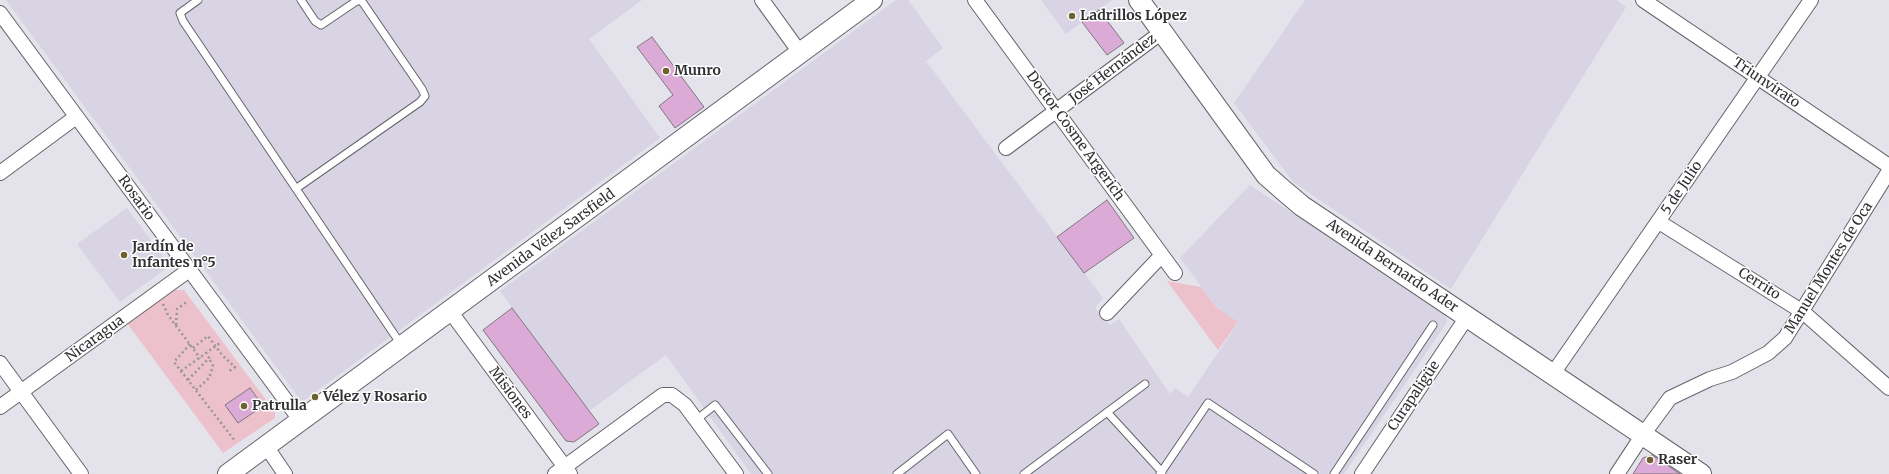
<!DOCTYPE html>
<meta charset="utf-8">
<style>
body{margin:0}
canvas{display:block;background:#e4e2eb}
</style>
<canvas width="1889" height="474"></canvas>
<script>
const g = document.querySelector('canvas').getContext('2d');
g.lineJoin = 'round';
function fill(path, color) { g.fillStyle = color; g.fill(path, 'evenodd'); }
const toPath = rows => new Path2D(rows.map(r => 'M' + r).join(''));
function stroke(path, color, width, dash) { g.strokeStyle = color; g.lineWidth = width; g.lineCap = dash ? 'butt' : 'round'; g.setLineDash(dash || []); g.stroke(path); }
function write(font, color, halo, rows, align = 'center') {
  g.font = font + ' Merriweather,serif'; g.lineWidth = 3; g.setLineDash([]); g.textBaseline = 'middle'; g.strokeStyle = halo; g.fillStyle = color; for (const [text, x, y, turn = 0] of rows) {
    g.save(); g.translate(x, y); g.rotate((+turn || 0) * Math.PI / 180); g.textAlign = isNaN(turn) ? turn : align; if (halo) g.strokeText(text, 0, 0); g.fillText(text, 0, 0); g.restore();
  }
}
fill(toPath([
 [6,0,642,0,589,39,660,138,302,402],
 [896,0,908,0,943,48,926,61,1103,298,1095,308,1110,325,1119,319,1170,394,1175,388,1188,397,1238,323,1216,307,1180,258,1250,185,1445,315,1447,322,1344,474,751,474,666,355,589,411,500,291],
 [1041,0,1112,0,1066,34],
 [1305,0,1617,0,1626,7,1451,289,1293,182,1234,103],
 [127,208,170,266,120,302,77,244]
]), '#d8d4e4');
fill(toPath([
 [1167,281,1201,287,1216,307,1238,322,1218,350],
 [175,290,184,290,275,412,275,418,223,453,127,323]
]), '#ecc1cc');
const building = toPath([
 [1099,10,1124,43,1107,55,1082,22,1099,10],
 [652,37,704,107,675,128,659,106,673,95,637,47,652,37],
 [1107,200,1134,238,1084,273,1057,237,1107,200],
 [512,308,599,424,574,442,566,441,483,330,512,308],
 [250,388,263,406,238,423,225,405,250,388],
 [1652,455,1680,474,1633,474,1643,458,1652,455]
]);
fill(building, '#dbaad7');
stroke(building, '#7d777d', 1);
const service = toPath([
 [198,0,180,13,183,21,402,346],
 [297,188,420,102,425,96,422,89,361,0,355,2,321,25,315,21,301,0],
 [1107,412,1162,472],
 [696,420,715,405,768,474],
 [897,474,948,434,976,474],
 [1024,474,1145,384],
 [1160,474,1208,403,1314,474],
 [1334,474,1433,325]
]);
const minor = toPath([
 [762,0,801,54],
 [975,0,1175,273],
 [1643,0,1889,166],
 [0,13,301,421],
 [1006,148,1162,32],
 [0,173,76,117],
 [1659,222,1803,312,1889,388],
 [450,311,570,474],
 [1107,313,1162,255],
 [0,363,81,474],
 [1552,375,1811,0],
 [0,407,189,270],
 [266,446,285,474],
 [555,474,663,395,672,395,685,405,736,474],
 [1362,474,1467,317],
 [1617,474,1642,436,1670,398,1710,379,1732,372,1768,353,1785,338,1889,171]
]);
const secondary = toPath([
 [1139,0,1266,175,1283,190,1302,206,1701,474],
 [228,474,872,0]
]);
stroke(service, '#66646b', 9);
stroke(minor, '#66646b', 16);
stroke(secondary, '#66646b', 22);
stroke(toPath([
 [163,304,168,315,200,358],
 [176,325,177,309,188,301],
 [190,344,174,362,235,441],
 [193,348,208,336,222,355,235,367,228,372],
 [181,371,220,343],
 [188,380,209,358,207,353],
 [196,390,209,378,213,366,209,358]
]), '#96959b', 2.5, [2, 3]);
stroke(service, '#fff', 7);
stroke(minor, '#fff', 14);
stroke(secondary, '#fff', 20);
for (const [x, y, r, color] of [
 [1072,16,4,"#6e612e"],
 [666,71,4,"#6e612e"],
 [124,255,4,"#6e612e"],
 [315,397,4,"#6e612e"],
 [244,406,4,"#6e612e"],
 [1650,460,4,"#6e612e"]
]) { const dot = new Path2D(); dot.arc(x, y, r, 0, 2 * Math.PI); g.fillStyle = color; g.fill(dot); stroke(dot, '#fff', 1.5); }
write('bold 14px', '#313134', '#fff', [
 ["Ladrillos López",1080,16],
 ["Munro",674,71],
 ["Jardín de",132,247],
 ["Infantes n°5",132,263],
 ["Vélez y Rosario",323,397],
 ["Patrulla",252,406],
 ["Raser",1658,460]
], 'left');
write('14px', '#313134', '#fff', [
 ["José Hernández",1113,69,-37],
 ["Triunvirato",1766,83,34],
 ["Doctor Cosme Argerich",1075,136,54],
 ["5 de Julio",1682,188,-56],
 ["Rosario",136,198,54],
 ["Avenida Vélez Sarsfield",551,238,-36],
 ["Avenida Bernardo Ader",1392,266,34],
 ["Manuel Montes de Oca",1829,268,-58],
 ["Cerrito",1759,284,32],
 ["Nicaragua",95,339,-36],
 ["Misiones",510,393,53],
 ["Curapaligüe",1414,396,-56]
]);
</script>
